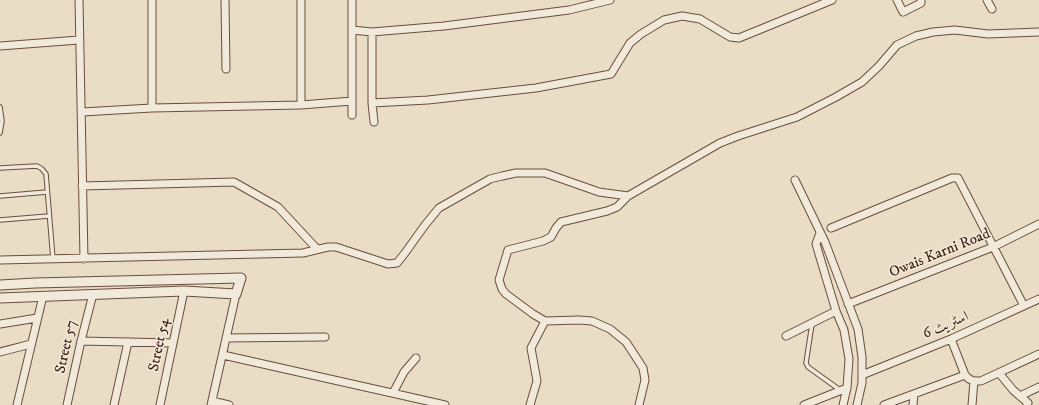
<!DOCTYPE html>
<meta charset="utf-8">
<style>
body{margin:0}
canvas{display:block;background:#eaddc5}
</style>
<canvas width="1039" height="405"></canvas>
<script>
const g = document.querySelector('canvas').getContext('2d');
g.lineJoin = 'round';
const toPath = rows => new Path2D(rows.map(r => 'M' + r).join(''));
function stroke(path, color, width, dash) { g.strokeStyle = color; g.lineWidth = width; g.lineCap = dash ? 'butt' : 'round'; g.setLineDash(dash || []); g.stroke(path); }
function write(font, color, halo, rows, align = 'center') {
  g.font = font + ' "IM FELL DW Pica",Amiri,serif'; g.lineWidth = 3; g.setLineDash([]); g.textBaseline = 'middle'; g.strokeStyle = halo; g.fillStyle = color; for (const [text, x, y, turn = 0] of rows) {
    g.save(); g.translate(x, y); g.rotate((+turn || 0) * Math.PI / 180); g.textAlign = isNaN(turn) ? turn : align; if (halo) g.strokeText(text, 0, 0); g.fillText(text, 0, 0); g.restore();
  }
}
const service = toPath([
 [0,107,2,121,0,133],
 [0,168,37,166,42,169,46,174,53,259],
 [0,196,47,192],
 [0,220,49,216],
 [812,324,806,363,808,367,840,390]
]);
const minor = toPath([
 [79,0,84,259],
 [152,0,152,108],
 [225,0,226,69],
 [301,0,301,105],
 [897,0,903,12,921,3,921,0],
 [987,0,992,9],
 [352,30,372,32,444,26,569,10,610,0],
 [372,32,372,103,374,122],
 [0,46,79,40],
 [372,103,428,100,536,88,611,74,630,43,641,34,664,20,682,16,700,19,730,37,739,38,832,0],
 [82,112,152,108,301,105,352,101],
 [352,115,352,0],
 [795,180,825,242,858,329,862,357,862,383,857,405],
 [82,186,234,182,278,207,317,249],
 [628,196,617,207,607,211,561,222,556,228,551,237,543,241,508,250,499,280,502,289,506,294,533,314,545,321,579,320,592,321,610,329,626,342,643,368,645,380,639,405],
 [831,228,952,178,958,178,1024,306],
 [820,233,816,244,836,311,844,330,849,359,847,388,843,405],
 [0,260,303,253,328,247,336,247,388,264,397,263,405,253,425,225,439,208,490,179,502,176,516,173,545,173,599,192,628,196,720,143,738,136,797,117,836,97,862,82,879,66,897,45,916,36,933,32,955,30,988,34,1039,32],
 [848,304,993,247,1039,224],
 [0,324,37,318],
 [786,336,836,311],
 [226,338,325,337],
 [951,339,965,375,969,379,974,381,981,381,1039,354],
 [81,341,173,343],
 [0,352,31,344],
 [223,355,445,405],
 [999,373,1013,390,1028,403,1027,405],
 [862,375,951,339,1039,299],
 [393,393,404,372,416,358],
 [1020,396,1039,387],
 [212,401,229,405],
 [17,405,43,296],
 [67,405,81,341,93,294],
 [114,405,128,342],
 [160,405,184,291],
 [211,405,236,294],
 [530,405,537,381,531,348,545,321],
 [804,405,847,388],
 [884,405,965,375],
 [913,405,914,394],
 [972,405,974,381]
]);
const tertiary = toPath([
 [0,285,35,283,241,278,236,294,184,291,0,298]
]);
stroke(service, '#694d3d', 5.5);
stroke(minor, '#694d3d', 9);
stroke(tertiary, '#694d3d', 11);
stroke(service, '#f1e9d9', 3.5);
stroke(minor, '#f1e9d9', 7);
stroke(tertiary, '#f1e9d9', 9);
write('15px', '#3e1d10', '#f1e9d9', [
 ["Owais Karni Road",940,254,-22],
 ["اسٹریٹ 6",946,326,-23],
 ["Street 54",160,345,-78],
 ["Street 57",67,347,-77]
]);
</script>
